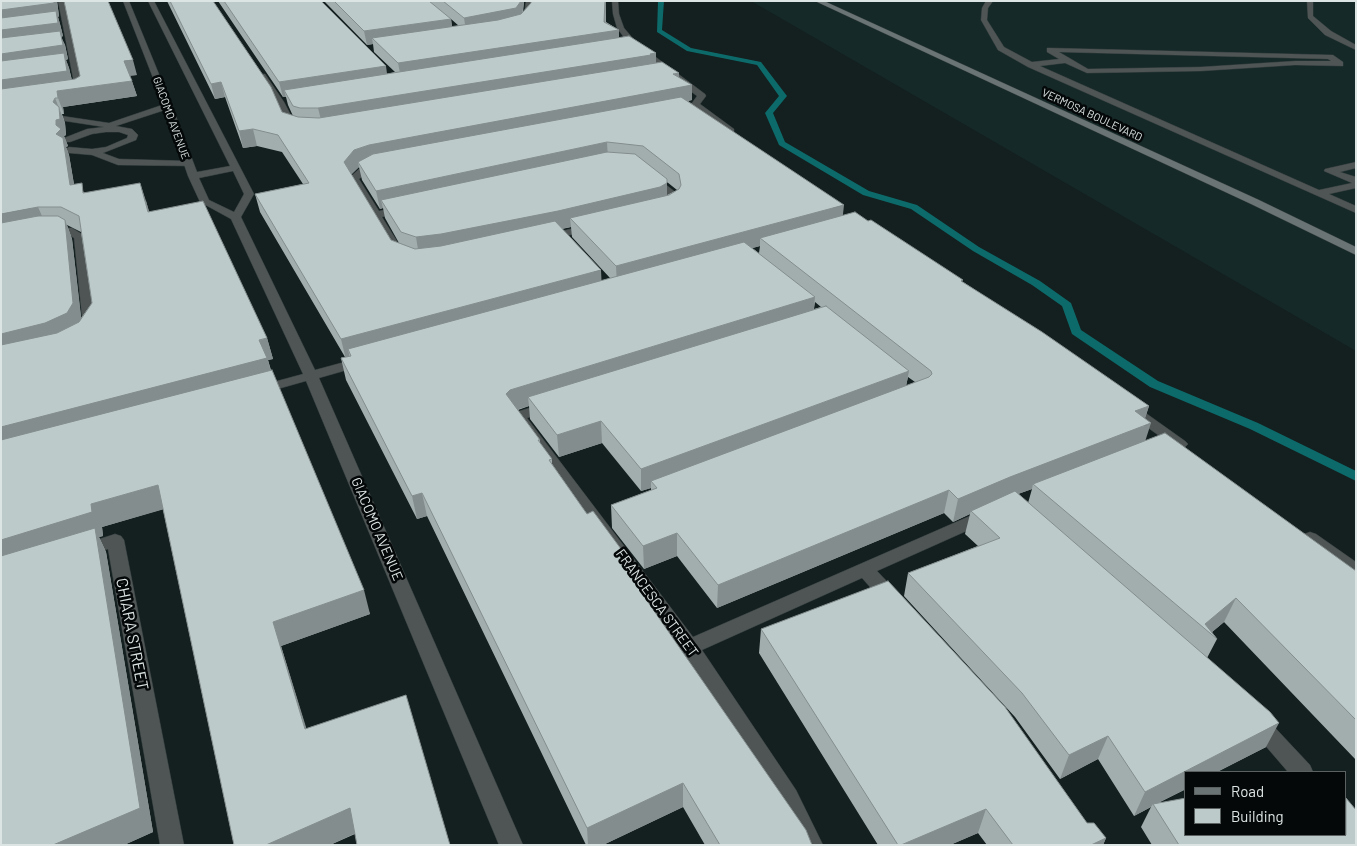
<!DOCTYPE html>
<style>
body{margin:0}
#map{position:relative;width:1357px;height:846px;overflow:hidden;background:#141f1f;font-family:Barlow,sans-serif}
canvas{display:block}
.frame{position:absolute;inset:0;border:2px solid #dde4e4;pointer-events:none}
.legend{position:absolute;left:1184px;top:771px;width:162px;height:65px;box-sizing:border-box;background:#050808;border:1px solid #5b6060;margin:0;padding:6px 9px;list-style:none;font-size:15px;color:#dde4e4}
.legend li{display:flex;align-items:center;gap:10px;height:25px}
.legend b{width:25px;border:1px solid #5b6060}
</style>
<div id="map">
<canvas width="1357" height="846"></canvas>
<div class="frame"></div>
<ul class="legend">
<li><b style="height:6px;background:#6b7474"></b>Road</li>
<li><b style="height:14px;background:#bccaca"></b>Building</li>
</ul>
</div>
<script>
const g = document.querySelector('canvas').getContext('2d');
g.lineJoin = 'round';
function fill(path, color) { g.fillStyle = color; g.fill(path, 'evenodd'); }
const toPath = rows => new Path2D(rows.map(r => 'M' + r).join(''));
function stroke(path, color, width, dash) { g.strokeStyle = color; g.lineWidth = width; g.lineCap = dash ? 'butt' : 'round'; g.setLineDash(dash || []); g.stroke(path); }
function write(font, color, halo, rows, align = 'center') {
  g.font = font + ' Barlow,sans-serif'; g.lineWidth = 5; g.setLineDash([]); g.textBaseline = 'middle'; g.strokeStyle = halo; g.fillStyle = color; for (const [text, x, y, turn = 0] of rows) {
    g.save(); g.translate(x, y); g.rotate((+turn || 0) * Math.PI / 180); g.textAlign = isNaN(turn) ? turn : align; if (halo) g.strokeText(text, 0, 0); g.fillText(text, 0, 0); g.restore();
  }
}
fill(toPath([
 [751,1,1356,1,1356,351]
]), '#152928');
fill(toPath([
 [658,1,664,1,662,30,691,48,761,62,787,96,773,113,785,142,869,191,917,205,979,247,1040,281,1071,303,1081,330,1158,381,1258,423,1356,471,1356,481,1250,429,1150,387,1072,334,1062,306,1032,285,973,251,911,209,863,195,779,145,765,113,779,96,757,65,687,51,657,32,658,1]
]), '#0d6a6a');
const lane = toPath([
 [168,103,171,104,171,108,116,126,132,129,138,135,136,140,103,153,119,159,188,161,191,162,191,166,118,165,92,155,69,153,64,150,69,147,92,149,106,147,127,138,128,135,119,132,106,132,92,134,70,142,64,142,64,138,87,129,104,127,65,121,61,118,62,116,109,123,168,103]
]);
const street = toPath([
 [58,1,64,1,84,90,83,92,72,94,68,91,75,88,58,1],
 [123,1,129,1,172,106,197,172,230,166,148,1,154,1,254,194,241,217,315,370,363,357,370,361,368,364,319,378,523,845,499,845,306,381,260,394,255,393,253,390,255,387,303,374,231,219,200,202,188,176,164,106,123,1],
 [233,171,244,194,234,212,209,200,199,178,233,171],
 [526,1,532,1,530,16,521,26,517,24,524,16,526,1],
 [612,1,618,1,619,14,624,28,637,43,705,94,706,96,700,104,734,129,734,133,728,133,693,108,673,111,673,107,692,103,697,96,631,47,617,28,613,14,612,1],
 [986,1,993,1,988,8,987,20,1004,47,1032,62,1059,59,1047,52,1047,48,1050,48,1333,55,1343,62,1343,66,1295,65,1201,71,1087,73,1065,63,1040,66,1319,190,1352,183,1324,171,1325,169,1356,162,1356,168,1340,172,1356,177,1356,188,1329,194,1356,206,1356,213,1028,67,998,50,981,20,982,8,986,1],
 [1059,52,1328,59,1331,61,1295,61,1201,67,1088,69,1059,52],
 [1307,1,1313,1,1313,16,1331,31,1356,45,1356,50,1325,35,1308,18,1307,1],
 [259,74,265,74,284,102,295,123,303,128,301,130,288,127,276,102,258,76,259,74],
 [378,163,383,166,381,168,367,173,359,179,379,211,404,206,409,209,408,211,382,217,400,246,394,249,388,246,349,178,359,169,378,163],
 [651,173,679,195,679,203,671,210,663,210,662,208,669,202,669,196,647,178,647,174,651,173],
 [591,224,597,227,595,229,545,241,539,238,541,236,591,224],
 [48,227,72,228,85,236,98,324,95,329,85,329,83,326,74,238,66,233,44,232,42,230,48,227],
 [549,402,554,403,556,406,554,409,527,418,693,637,979,512,985,510,991,512,993,516,991,520,877,571,900,595,902,600,900,605,893,607,886,605,862,578,702,650,796,790,823,845,799,845,780,804,683,652,511,416,513,413,549,402],
 [1135,408,1140,409,1185,441,1188,444,1185,447,1175,447,1130,415,1128,412,1130,409,1135,408],
 [1310,532,1316,534,1356,562,1356,577,1350,576,1304,542,1301,538,1304,534,1310,532],
 [115,534,121,536,124,540,184,845,160,845,108,549,84,556,78,554,75,550,78,546,115,534],
 [1258,714,1265,717,1310,765,1313,772,1288,772,1251,729,1248,723,1251,717,1258,714]
]);
const secondary = toPath([
 [815,1,824,1,1259,200,1356,247,1356,255,1251,204,815,1]
]);
stroke(lane, '#303b3b', 1);
stroke(street, '#303b3b', 1);
stroke(secondary, '#303b3b', 1);
fill(lane, '#4f5454');
fill(street, '#4f5454');
fill(secondary, '#6b7474');
fill(toPath([
 [1,1,57,1,59,16,58,17,60,24,63,36,61,37,65,45,68,59,66,60,69,68,72,80,137,75,130,76,137,96,63,107,64,114,62,114,65,123,66,135,64,136,68,146,66,147,69,155,74,184,85,193,146,201,149,212,267,338,273,359,268,360,271,370,370,614,281,646,306,729,355,834,330,845,234,845,163,509,102,527,103,536,99,537,106,552,153,832,124,845],
 [67,225,81,232,92,303,81,318,72,239],
 [167,1,213,1,282,112,293,116,288,105,286,97,283,97,218,1,321,1,387,74,395,72,374,52,373,44,367,45,324,1,524,1,523,13,606,1,606,22,619,30,619,37,656,53,656,63,679,73,679,78,692,100,688,101,843,216,963,282,1149,406,1145,418,1145,440,1356,571,1356,760,1224,622,1212,632,1217,639,1207,658,1266,747,1217,772,1186,772,1186,789,1160,802,1356,845,1152,845,1141,827,1151,807,1134,816,1098,759,1060,779,1015,717,904,596,908,573,978,546,965,534,970,514,953,522,944,513,717,608,677,556,644,569,612,528,611,505,651,490,651,488,641,491,602,443,559,457,530,419,529,406,518,410,540,440,540,443,552,459,552,464,587,514,625,565,641,592,812,845,705,845,683,807,603,845,586,845,427,516,417,519,346,380,341,358,345,357,260,212,255,194,303,184,282,152,257,146,243,148,225,97,215,99],
 [451,19,459,26,452,27],
 [359,167,362,180,380,209,383,208,385,218,399,243,391,240,351,174],
 [667,182,677,190,667,195],
 [571,227,572,237,610,278,601,281,562,229],
 [760,246,759,253,752,248],
 [815,302,821,307,814,309],
 [908,377,915,382,906,386],
 [1032,489,1028,503,1018,494],
 [761,629,1087,823,1106,838,1103,845,987,845,978,833,950,845,878,845,759,653]
]), '#a2aeae');
fill(toPath([
 [54,1,57,1,59,16,58,17,60,24,63,36,61,37,65,45,68,59,66,60,69,68,73,86,1,96,1,10],
 [521,1,524,1,522,15,466,31,464,18],
 [605,1,606,1,605,32,619,30,619,44,401,78,398,63,604,22],
 [451,19,453,33,372,38,373,44,367,45,364,31],
 [656,53,656,68,322,124,318,108],
 [133,60,137,75,129,76,124,61],
 [386,66,388,81,284,90,286,97,283,97,279,82],
 [679,73,679,87,692,85,692,100,373,162,358,162,359,167,347,179,344,162,354,150,369,145],
 [132,81,137,96,63,107,64,114,58,98,57,91],
 [221,82,225,97,215,99,211,84],
 [55,98,65,123,66,135,64,136,68,146,66,147,69,155,77,203,70,185,56,134,56,120,53,102],
 [253,129,257,146,243,148,239,131],
 [607,142,608,159,381,200,383,208,380,209,376,191],
 [140,183,146,201,155,231,148,212],
 [667,183,667,201,570,218,571,227,560,229,419,256,416,237],
 [844,205,842,223,760,238,760,246,617,286,616,266],
 [38,207,46,225,1,234,1,214],
 [65,220,72,239,82,324,1,357,1,334],
 [601,270,602,290,351,356,348,349,350,359,346,360,341,339],
 [815,297,813,317,528,397,529,406,512,411,506,394,510,390],
 [267,338,273,359,268,360,273,380,1,452,1,427],
 [909,371,905,392,651,481,651,488,641,491,641,469],
 [1149,406,1142,427,1151,423,1144,445,1033,484,1032,489,1004,499,971,511,970,514,953,522,958,499,1135,411],
 [601,421,602,443,559,457,557,435],
 [158,485,168,508,102,527,103,536,99,537,106,552,153,832,124,845,53,845,1,567,1,540,91,504],
 [949,490,944,513,717,608,718,585],
 [422,493,427,516,417,519,412,496],
 [677,533,677,556,644,569,643,546],
 [624,553,626,576,619,555],
 [364,590,370,614,281,646,314,753,305,729,273,622],
 [1236,598,1224,622,1211,633,1205,624],
 [1279,723,1266,747,1217,772,1186,772,1186,789,1154,805,1153,804,1151,807,1134,816,1145,792],
 [1108,736,1098,759,1060,779,1069,755],
 [683,783,683,807,603,845,588,845,587,828],
 [350,808,358,832,330,845,266,845],
 [986,809,978,833,950,845,901,845],
 [1106,838,1103,845,1091,845]
]), '#848d8d');
const building = toPath([
 [1,1,54,1,54,3,1,10,1,1],
 [64,1,108,1,133,60,124,61,132,81,57,91,58,98,55,98,53,102,59,107,60,119,56,120,56,125,61,129,56,134,63,138,70,185,82,183,83,193,140,183,148,212,203,201,267,338,259,340,267,358,1,427,1,345,57,333,79,322,92,303,79,216,61,207,38,207,1,214,1,89,75,79,80,76,64,1],
 [170,1,213,1,271,87,282,112,298,117,319,118,662,62,679,73,673,74,692,85,369,145,354,150,344,162,391,240,415,249,441,246,555,221,601,270,341,339,255,194,309,183,278,135,253,129,239,131,221,82,211,84,170,1],
 [224,1,321,1,386,66,279,82,224,1],
 [334,1,429,1,451,19,364,31,334,1],
 [443,1,521,1,516,8,464,18,443,1],
 [531,1,605,1,604,22,619,30,398,63,372,38,498,20,521,14,531,3,531,1],
 [56,11,58,23,1,30,1,18,56,11],
 [60,31,63,45,1,54,1,38,60,31],
 [629,36,656,53,650,54,651,55,318,108,300,108,293,106,284,90,629,36],
 [64,53,67,71,1,80,1,61,64,53],
 [681,97,844,205,616,266,570,218,669,195,679,189,681,185,679,174,643,146,607,142,376,191,358,162,373,154,681,97],
 [607,152,635,154,667,179,667,183,660,187,558,211,441,234,416,237,401,232,381,200,607,152],
 [855,212,868,221,871,220,963,280,961,281,1042,332,1149,406,1135,411,1151,423,1010,477,958,499,949,490,718,585,677,533,643,546,611,505,657,488,651,481,929,377,932,374,931,371,760,238,855,212],
 [38,216,58,216,65,220,73,303,67,313,45,323,1,334,1,223,38,216],
 [744,242,815,297,510,390,506,394,540,440,538,440,552,459,549,460,587,514,593,511,624,553,619,555,641,592,806,830,812,845,720,845,683,783,587,828,422,493,412,496,341,358,351,356,348,349,744,242],
 [826,306,909,371,641,469,601,421,557,435,528,397,826,306],
 [272,370,364,590,273,622,305,729,406,695,450,845,357,845,350,808,266,845,234,845,158,485,91,504,92,512,1,540,1,440,272,370],
 [1165,433,1356,571,1356,720,1236,598,1205,624,1217,639,1033,484,1165,433],
 [1015,491,1270,712,1279,723,1145,792,1108,736,1069,755,1022,693,908,573,1000,538,971,511,1015,491],
 [95,528,140,808,53,845,1,845,1,556,95,528],
 [888,581,1005,707,1087,823,1094,823,1106,838,1091,845,1013,845,986,809,901,845,898,845,761,629,888,581],
 [1186,798,1186,835,1346,835,1346,798,1356,810,1356,845,1179,845,1153,804,1186,798]
]);
fill(building, '#bccaca');
stroke(building, '#848d8d', 1);
write('11px', '#dde4e4', '#050808', [
 ["VERMOSA BOULEVARD",1092,115,25],
 ["GIACOMO AVENUE",171,118,70]
]);
write('14px', '#dde4e4', '#050808', [
 ["GIACOMO AVENUE",377,529,67],
 ["FRANCESCA STREET",657,603,54]
]);
write('16px', '#dde4e4', '#050808', [
 ["CHIARA STREET",132,634,79]
]);
</script>
